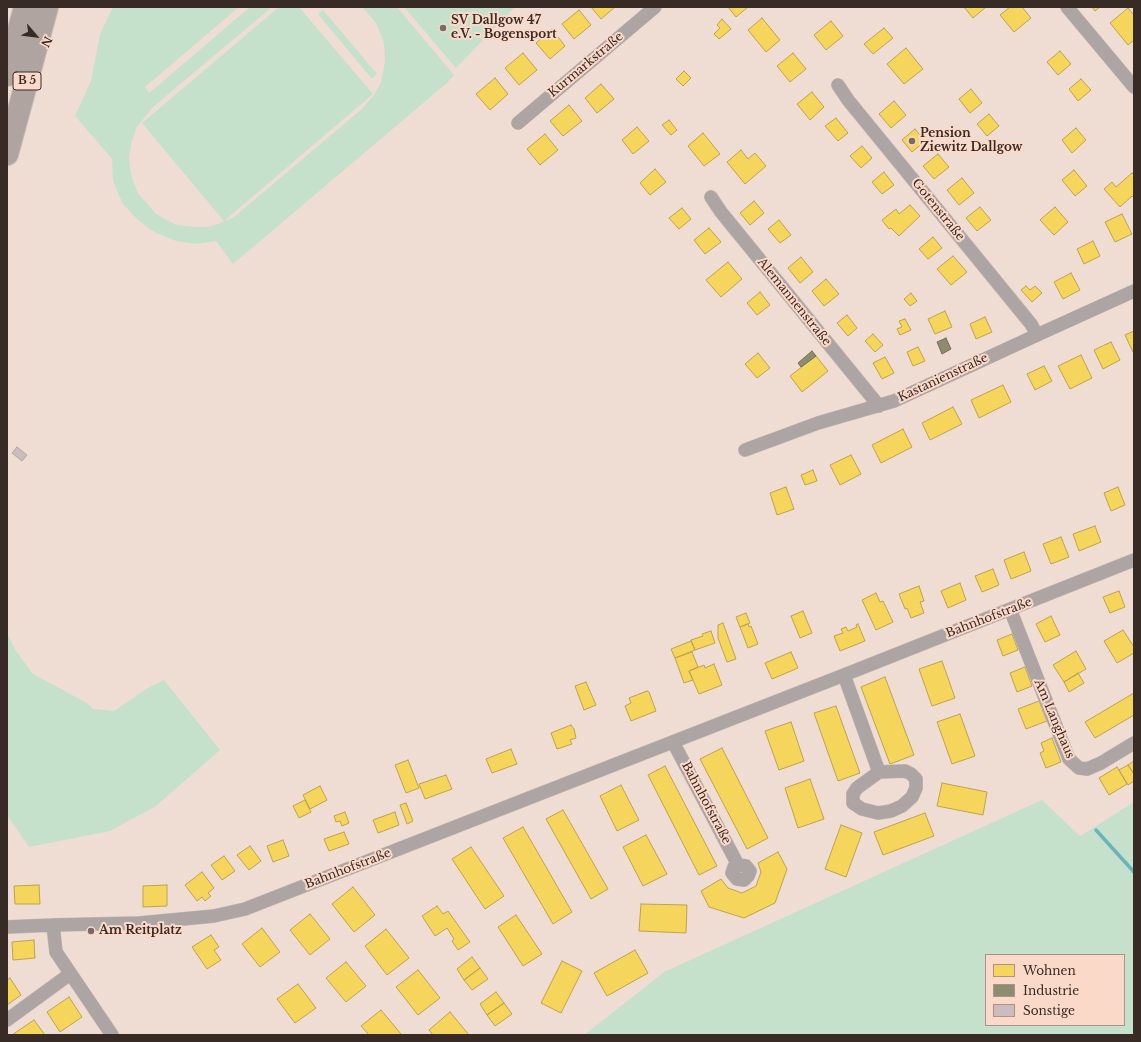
<!DOCTYPE html>
<meta charset="utf-8">
<style>
body{margin:0}
#map{position:relative;width:1141px;height:1042px;overflow:hidden;background:#efddd4;font-family:"Libre Baskerville",serif}
canvas{display:block}
.frame{position:absolute;inset:0;border:8px solid #382b25;pointer-events:none}
.legend{position:absolute;left:985px;top:954px;width:140px;height:72px;box-sizing:border-box;background:#fbd9c8;border:1px solid #ad9387;margin:0;padding:5px 7px;list-style:none;font-size:12px;color:#382b25}
.legend li{display:flex;align-items:center;gap:8px;height:20px}
.legend b{width:20px;border:1px solid #ad9387}
.north{position:absolute;left:16px;top:16px;width:40px;height:40px;-webkit-text-stroke:3px #fbd9c8;paint-order:stroke;rotate:118deg;font-size:11px;font-weight:700;line-height:16px;text-align:center;color:#382b25}
.north::after{content:'';display:block;margin:auto;width:14px;height:18px;background:#382b25;clip-path:polygon(50% 0,100% 100%,50% 72%,0 100%)}
</style>
<div id="map">
<canvas width="1141" height="1042"></canvas>
<div class="frame"></div>
<ul class="legend">
<li><b style="height:11px;background:#f6d55c"></b>Wohnen</li>
<li><b style="height:11px;background:#8c8c6e"></b>Industrie</li>
<li><b style="height:11px;background:#cbbdbd"></b>Sonstige</li>
</ul>
<div class="north">N</div>
</div>
<script>
const g = document.querySelector('canvas').getContext('2d');
g.lineJoin = 'round';
function fill(path, color) { g.fillStyle = color; g.fill(path, 'evenodd'); }
const toPath = rows => new Path2D(rows.map(r => 'M' + r).join(''));
function stroke(path, color, width, dash) { g.strokeStyle = color; g.lineWidth = width; g.lineCap = dash ? 'butt' : 'round'; g.setLineDash(dash || []); g.stroke(path); }
function write(font, color, halo, rows, align = 'center') {
  g.font = font + ' "Libre Baskerville",serif'; g.lineWidth = 4; g.setLineDash([]); g.textBaseline = 'middle'; g.strokeStyle = halo; g.fillStyle = color; for (const [text, x, y, turn = 0] of rows) {
    g.save(); g.translate(x, y); g.rotate((+turn || 0) * Math.PI / 180); g.textAlign = isNaN(turn) ? turn : align; if (halo) g.strokeText(text, 0, 0); g.fillText(text, 0, 0); g.restore();
  }
}
fill(toPath([
 [113,7,239,7,145,87,149,93,250,7,272,7,153,107,136,128,131,145,129,157,130,169,133,181,138,193,156,214,176,225,197,227,206,227,215,225,234,217,363,108,374,95,381,82,385,62,385,51,383,40,376,23,362,7,397,7,454,75,447,83,233,264,216,241,196,244,176,241,156,233,148,228,136,218,123,204,117,191,113,180,112,159,75,116,91,81,100,34],
 [279,7,299,7,373,94,224,221,142,123],
 [404,7,515,7,456,68],
 [323,10,377,74,372,79,318,14],
 [7,633,16,651,33,674,87,703,93,709,114,711,146,689,164,680,220,750,156,806,110,831,29,847,7,815],
 [1042,800,1080,836,1134,802,1134,1035,584,1035,664,972],
 [986,955,1124,955,1124,1025,986,1025]
]), '#c5e1cc');
const homes = toPath([
 [591,7,615,7,601,19,591,7],
 [728,7,748,7,736,17,728,7],
 [964,7,986,7,973,18,964,7],
 [1010,7,1022,7,1031,18,1014,32,1000,15,1010,7],
 [1092,7,1100,7,1095,11,1092,7],
 [1128,8,1134,15,1134,40,1128,45,1110,23,1128,8],
 [579,10,591,25,574,39,562,24,579,10],
 [762,18,780,40,766,52,748,30,762,18],
 [722,19,731,29,719,39,714,34,720,28,717,25,722,19],
 [831,21,843,36,826,50,814,35,831,21],
 [884,28,893,38,873,54,864,44,884,28],
 [552,29,565,46,550,59,536,43,552,29],
 [906,48,923,69,904,84,887,64,906,48],
 [1060,51,1071,64,1058,75,1047,62,1060,51],
 [523,53,537,70,519,85,505,68,523,53],
 [793,53,806,69,790,82,777,66,793,53],
 [684,71,691,78,683,86,676,79,684,71],
 [495,78,508,94,490,110,476,94,495,78],
 [1081,79,1091,90,1078,101,1069,89,1081,79],
 [601,84,614,99,597,113,585,98,601,84],
 [971,89,982,103,970,113,959,99,971,89],
 [812,92,824,107,810,120,797,104,812,92],
 [894,101,906,115,891,128,879,114,894,101],
 [569,105,582,121,563,136,550,121,569,105],
 [989,114,999,126,987,136,977,124,989,114],
 [836,118,848,133,838,141,825,126,836,118],
 [669,120,677,130,671,135,662,125,669,120],
 [637,127,649,141,633,154,622,140,637,127],
 [1076,128,1086,140,1072,153,1062,140,1076,128],
 [915,129,925,141,912,152,902,140,915,129],
 [703,133,720,154,704,166,688,146,703,133],
 [545,134,558,150,540,165,527,149,545,134],
 [862,146,872,158,861,168,850,156,862,146],
 [741,150,748,159,755,153,766,166,745,184,727,162,741,150],
 [938,154,949,167,934,179,923,166,938,154],
 [655,169,666,182,650,195,640,183,655,169],
 [1074,170,1087,186,1075,196,1062,180,1074,170],
 [884,172,894,185,882,194,872,182,884,172],
 [1132,173,1134,175,1134,198,1132,196,1120,207,1104,189,1112,182,1116,187,1132,173],
 [962,178,974,193,959,205,947,190,962,178],
 [754,201,764,213,750,225,740,213,754,201],
 [910,205,920,216,899,236,891,228,889,229,882,220,896,209,899,214,910,205],
 [980,207,991,220,977,231,966,218,980,207],
 [1055,207,1068,222,1054,235,1040,220,1055,207],
 [682,208,691,219,679,229,669,218,682,208],
 [1122,214,1132,234,1115,242,1105,222,1122,214],
 [779,220,791,235,780,243,768,229,779,220],
 [709,228,721,242,705,254,694,240,709,228],
 [933,237,942,248,928,259,919,249,933,237],
 [1093,241,1100,256,1084,264,1077,249,1093,241],
 [953,256,967,272,951,285,937,269,953,256],
 [801,257,813,272,800,283,788,268,801,257],
 [728,262,742,279,721,297,706,280,728,262],
 [1071,273,1080,290,1063,299,1054,282,1071,273],
 [826,279,839,294,824,306,812,291,826,279],
 [1026,286,1030,290,1035,286,1042,293,1032,302,1021,290,1026,286],
 [760,292,770,305,757,315,747,303,760,292],
 [911,293,917,301,910,306,904,299,911,293],
 [945,311,952,327,935,334,928,319,945,311],
 [847,315,857,328,848,336,837,323,847,315],
 [985,317,992,332,976,339,970,324,985,317],
 [905,319,911,330,900,335,897,329,902,327,899,321,905,319],
 [1134,331,1134,352,1133,352,1125,335,1134,331],
 [873,334,883,345,875,352,865,341,873,334],
 [1111,342,1120,360,1103,369,1094,350,1111,342],
 [918,347,925,361,913,366,907,352,918,347],
 [758,353,770,368,757,378,745,364,758,353],
 [1081,355,1092,378,1070,389,1058,366,1081,355],
 [816,356,828,371,802,392,790,376,816,356],
 [885,357,894,373,882,379,873,363,885,357],
 [1044,366,1052,381,1035,390,1027,374,1044,366],
 [1003,385,1011,402,979,418,971,400,1003,385],
 [953,407,962,424,930,440,922,423,953,407],
 [903,429,912,447,881,463,872,445,903,429],
 [851,455,861,474,840,485,830,465,851,455],
 [813,470,817,481,805,485,801,475,813,470],
 [786,487,794,509,777,515,770,493,786,487],
 [1118,487,1125,505,1111,511,1104,493,1118,487],
 [1095,526,1101,542,1079,551,1073,534,1095,526],
 [1061,537,1069,557,1051,564,1043,544,1061,537],
 [1024,552,1031,571,1011,579,1004,560,1024,552],
 [993,569,999,585,982,592,975,576,993,569],
 [960,583,966,600,948,608,941,591,960,583],
 [919,586,924,601,920,602,924,613,911,618,907,608,905,609,899,594,919,586],
 [1119,591,1125,607,1110,613,1103,597,1119,591],
 [876,593,880,602,883,601,893,622,876,630,862,600,876,593],
 [803,611,812,633,800,638,791,616,803,611],
 [746,613,750,623,740,627,736,617,746,613],
 [1051,616,1060,635,1045,642,1036,624,1051,616],
 [723,623,736,659,727,662,718,638,718,625,723,623],
 [748,624,749,627,751,626,758,644,748,648,740,627,748,624],
 [858,624,865,641,840,651,834,636,843,633,841,629,846,627,848,631,857,627,856,625,858,624],
 [1123,630,1134,647,1134,653,1117,663,1104,641,1123,630],
 [711,631,715,643,695,650,691,640,703,636,702,634,711,631],
 [1012,634,1018,650,1003,656,997,640,1012,634],
 [691,641,695,650,675,658,671,649,691,641],
 [1076,651,1086,669,1064,682,1053,665,1076,651],
 [692,652,698,667,689,671,693,680,684,683,675,658,692,652],
 [791,652,798,668,772,679,765,663,791,652],
 [942,661,955,698,932,706,919,669,942,661],
 [714,664,722,685,699,694,689,671,704,665,705,668,714,664],
 [1025,667,1032,686,1017,692,1010,673,1025,667],
 [1078,673,1084,683,1069,692,1064,682,1078,673],
 [885,677,914,755,890,764,861,687,885,677],
 [586,682,596,705,584,710,575,686,586,682],
 [647,691,649,692,656,711,631,721,625,706,631,703,629,698,647,691],
 [1134,693,1134,715,1095,738,1085,722,1134,693],
 [1039,701,1047,721,1026,729,1018,709,1039,701],
 [836,706,860,773,838,781,814,713,836,706],
 [960,714,975,756,952,764,937,722,960,714],
 [791,722,804,761,779,770,765,731,791,722],
 [571,725,574,729,576,738,570,740,572,744,557,749,551,733,571,725],
 [1052,738,1061,762,1046,768,1040,753,1044,751,1041,743,1052,738],
 [722,748,768,838,747,849,700,759,722,748],
 [511,749,517,764,492,773,486,759,511,749],
 [408,760,419,788,406,793,395,765,408,760],
 [1134,761,1134,774,1128,765,1134,761],
 [1128,765,1134,774,1134,781,1128,785,1119,770,1128,765],
 [665,766,717,866,699,875,648,775,665,766],
 [1117,767,1127,784,1109,795,1099,778,1117,767],
 [446,775,452,789,425,799,419,784,446,775],
 [810,779,824,819,798,828,785,788,810,779],
 [942,783,987,792,983,815,937,806,942,783],
 [621,785,639,820,617,831,600,796,621,785],
 [320,786,327,800,310,809,303,795,320,786],
 [305,800,311,812,299,818,293,806,305,800],
 [406,803,413,821,407,824,400,805,406,803],
 [563,810,608,889,591,899,546,819,563,810],
 [345,812,349,823,342,826,340,821,336,822,334,816,345,812],
 [395,812,399,825,378,833,373,820,395,812],
 [925,813,934,836,883,855,874,832,925,813],
 [841,825,862,833,846,877,825,869,841,825],
 [523,827,572,912,553,924,503,838,523,827],
 [344,832,349,844,329,851,324,839,344,832],
 [646,835,667,874,643,886,623,847,646,835],
 [283,840,289,856,273,862,267,846,283,840],
 [250,846,261,861,249,870,237,855,250,846],
 [471,847,504,896,485,909,452,859,471,847],
 [778,852,787,869,775,903,744,918,709,907,701,891,721,879,728,888,742,893,756,886,761,872,758,863,778,852],
 [224,856,235,871,222,880,211,865,224,856],
 [202,872,214,888,208,893,211,896,205,901,202,897,197,901,185,885,202,872],
 [39,885,40,904,15,904,14,886,39,885],
 [167,885,167,906,143,907,143,886,167,885],
 [353,887,375,915,354,932,332,904,353,887],
 [641,904,687,905,686,933,639,931,641,904],
 [437,906,443,914,448,911,470,942,458,950,452,941,454,939,447,928,435,936,422,916,437,906],
 [310,914,330,939,310,955,290,930,310,914],
 [516,915,542,954,523,966,498,927,516,915],
 [262,928,280,952,260,967,242,944,262,928],
 [386,929,409,958,387,975,365,946,386,929],
 [211,935,219,947,214,950,221,960,207,969,192,947,211,935],
 [34,940,35,958,13,960,12,942,34,940],
 [635,950,648,973,607,996,594,973,635,950],
 [472,957,480,968,464,980,457,969,472,957],
 [562,961,582,971,561,1013,541,1003,562,961],
 [346,962,366,986,346,1002,326,978,346,962],
 [480,968,488,979,472,990,464,980,480,968],
 [418,970,440,998,418,1015,396,987,418,970],
 [10,978,21,995,7,1005,7,980,10,978],
 [298,984,316,1008,295,1023,277,999,298,984],
 [496,992,504,1003,487,1015,480,1004,496,992],
 [69,997,82,1017,60,1032,47,1012,69,997],
 [504,1003,512,1014,495,1026,487,1015,504,1003],
 [381,1010,401,1034,400,1035,369,1035,361,1026,381,1010],
 [450,1012,469,1035,433,1035,429,1030,450,1012],
 [34,1020,45,1035,12,1035,34,1020]
]);
fill(homes, '#f6d55c');
stroke(homes, '#bda24c', 1);
const industry = toPath([
 [946,338,951,349,942,354,937,342,946,338],
 [812,351,816,356,801,367,798,363,812,351]
]);
fill(industry, '#8c8c6e');
stroke(industry, '#736f58', 1);
stroke(toPath([
 [1096,830,1134,872]
]), '#6ab4bc', 3.5);
const building = toPath([
 [17,447,27,455,22,461,12,453,17,447]
]);
fill(building, '#cbbdbd');
stroke(building, '#b2a5a5', 1);
const minor = toPath([
 [1067,7,1134,87],
 [838,85,848,100,1031,324,1037,335],
 [518,123,655,7],
 [711,197,721,212,879,406],
 [745,450,818,423,894,401,1037,335,1134,291],
 [1010,609,1069,759,1079,768,1087,769,1101,763,1134,743],
 [844,675,879,772,857,788,853,794,853,803,862,809,878,813,891,811,902,806,912,797,916,788,916,779,911,774,905,771,879,772],
 [673,742,738,865,734,867,732,873,737,879,744,880,748,876,750,871,746,866,738,865],
 [53,925,56,952,112,1035],
 [7,927,53,925,140,923,214,916,245,909,844,675,1134,560],
 [7,1020,70,974]
]);
const trunk = toPath([
 [7,75,25,7],
 [7,154,47,7]
]);
stroke(minor, '#c8bab3', 14);
stroke(trunk, '#c8bab3', 24);
stroke(minor, '#ada5a3', 13);
stroke(trunk, '#b0a4a0', 22);
for (const [x, y, r, color] of [
 [443,28,4,"#786962"],
 [912,141,4,"#786962"],
 [91,931,4,"#786962"]
]) { const dot = new Path2D(); dot.arc(x, y, r, 0, 2 * Math.PI); g.fillStyle = color; g.fill(dot); stroke(dot, '#fbd9c8', 1.5); }
for (const [x, y, w] of [
 [27,81,28]
]) { const box = new Path2D(); box.roundRect(x - w / 2, y - 9, w, 18, 3); g.fillStyle = '#fbd9c8'; g.fill(box); stroke(box, '#382b25', 1); }
write('bold 11px', '#382b25', null, [
 ["B 5",27,81]
]);
write('bold 12px', '#382b25', '#fbd9c8', [
 ["SV Dallgow 47",451,21],
 ["e.V. - Bogensport",451,35],
 ["Pension",920,134],
 ["Ziewitz Dallgow",920,148],
 ["Am Reitplatz",99,931]
], 'left');
write('12px', '#382b25', '#fbd9c8', [
 ["Kurmarkstraße",586,65,-40],
 ["Gotenstraße",938,210,51],
 ["Alemannenstraße",794,302,51],
 ["Kastanienstraße",943,378,-25],
 ["Bahnhofstraße",989,618,-21],
 ["Am Langhaus",1054,719,67],
 ["Bahnhofstraße",706,803,62],
 ["Bahnhofstraße",348,869,-21]
]);
</script>
